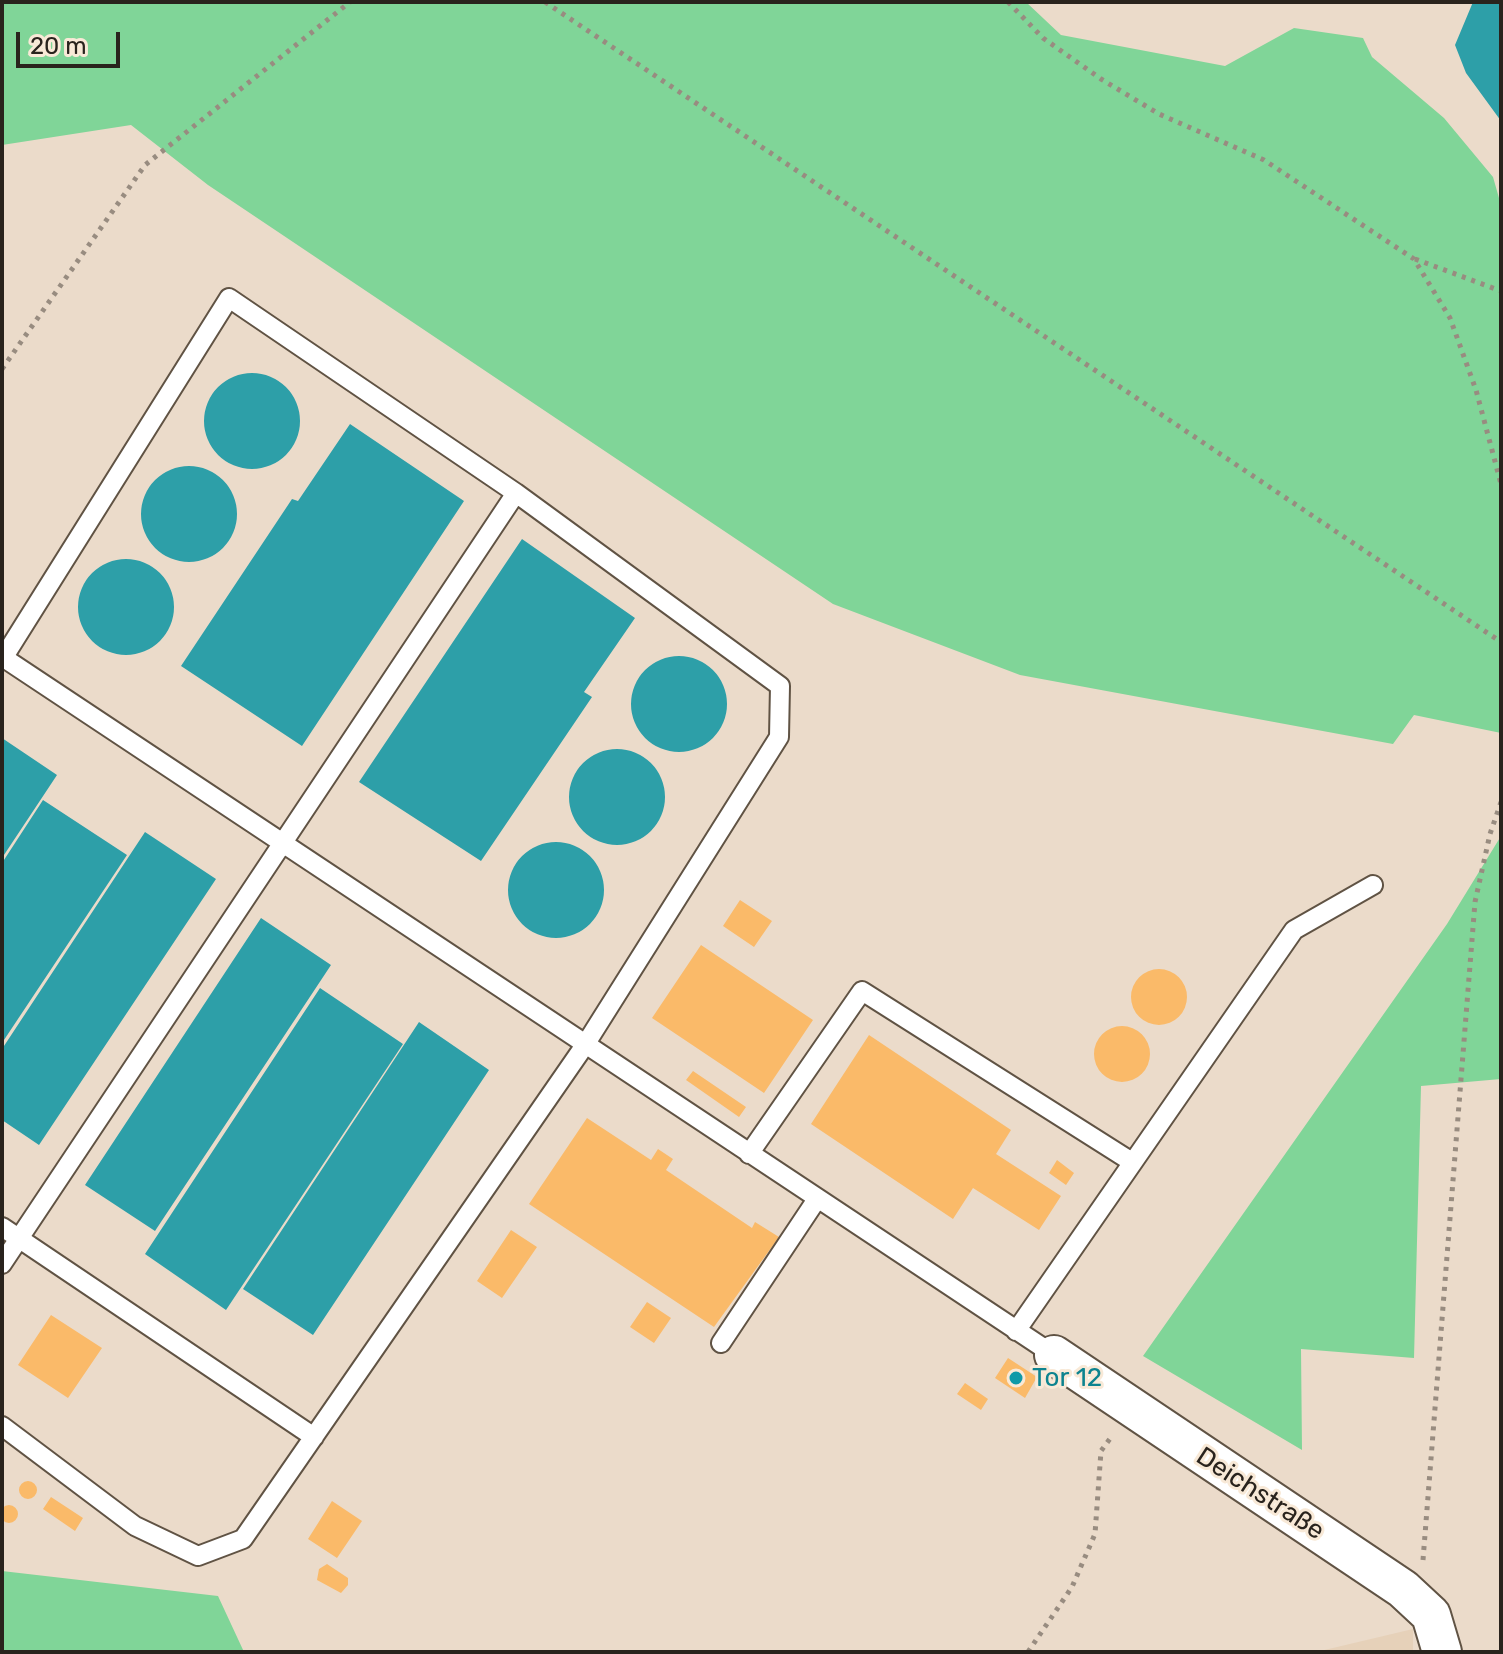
<!DOCTYPE html>
<meta charset="utf-8">
<style>
body{margin:0}
#map{position:relative;width:1503px;height:1654px;overflow:hidden;background:#ebdbca;font-family:Rubik,sans-serif}
canvas{display:block}
.frame{position:absolute;inset:0;border:4px solid #29231d;pointer-events:none}
.scale{position:absolute;left:16px;top:32px;width:104px;height:36px;box-sizing:border-box;border:4px solid #29231d;border-top:0;padding-left:10px;font-size:24px;line-height:28px;white-space:nowrap;color:#29231d;-webkit-text-stroke:6px #f8e9d7;paint-order:stroke}
</style>
<div id="map">
<canvas width="1503" height="1654"></canvas>
<div class="frame"></div>
<div class="scale">20 m</div>
</div>
<script>
const g = document.querySelector('canvas').getContext('2d');
g.lineJoin = 'round';
function fill(path, color) { g.fillStyle = color; g.fill(path, 'evenodd'); }
const toPath = rows => new Path2D(rows.map(r => 'M' + r).join(''));
function stroke(path, color, width, dash) { g.strokeStyle = color; g.lineWidth = width; g.lineCap = dash ? 'butt' : 'round'; g.setLineDash(dash || []); g.stroke(path); }
function write(font, color, halo, rows, align = 'center') {
  g.font = font + ' Rubik,sans-serif'; g.lineWidth = 6; g.setLineDash([]); g.textBaseline = 'middle'; g.strokeStyle = halo; g.fillStyle = color; for (const [text, x, y, turn = 0] of rows) {
    g.save(); g.translate(x, y); g.rotate((+turn || 0) * Math.PI / 180); g.textAlign = isNaN(turn) ? turn : align; if (halo) g.strokeText(text, 0, 0); g.fillText(text, 0, 0); g.restore();
  }
}
fill(toPath([
 [1413,1629,1413,1652,1316,1652]
]), '#e6d1b9');
fill(toPath([
 [2,2,1026,2,1061,35,1225,66,1294,28,1363,38,1372,57,1444,118,1493,177,1501,205,1501,733,1414,715,1393,744,1020,675,833,604,208,185,131,125,2,145],
 [1501,836,1501,1079,1421,1086,1414,1358,1301,1349,1302,1450,1143,1356,1447,924],
 [2,1571,218,1596,244,1652,2,1652]
]), '#80d598');
fill(toPath([
 [1473,2,1501,2,1501,121,1466,73,1455,45],
 '204 421a48 48 0 1 1 96 0a48 48 0 1 1-96 0Z',
 [350,424,464,501,302,746,181,666,292,499,298,501],
 '141 514a48 48 0 1 1 96 0a48 48 0 1 1-96 0Z',
 [522,539,635,618,584,692,592,697,481,861,359,782],
 '78 607a48 48 0 1 1 96 0a48 48 0 1 1-96 0Z',
 '631 704a48 48 0 1 1 96 0a48 48 0 1 1-96 0Z',
 [2,738,57,775,2,858],
 '569 797a48 48 0 1 1 96 0a48 48 0 1 1-96 0Z',
 [43,800,127,855,2,1043,2,863],
 [145,832,216,879,39,1145,2,1120,2,1049],
 '508 890a48 48 0 1 1 96 0a48 48 0 1 1-96 0Z',
 [261,918,331,965,155,1231,85,1185],
 [320,988,403,1044,226,1310,145,1254],
 [419,1022,489,1070,313,1335,243,1289]
]), '#2d9fa8');
fill(toPath([
 [740,900,772,921,754,947,723,926],
 [701,945,813,1020,764,1093,652,1018],
 '1131 997a28 28 0 1 1 56 0a28 28 0 1 1-56 0Z',
 '1094 1054a28 28 0 1 1 56 0a28 28 0 1 1-56 0Z',
 [869,1035,1011,1130,996,1154,1061,1196,1039,1230,973,1188,953,1219,811,1124],
 [693,1071,746,1107,739,1117,686,1080],
 [587,1118,651,1160,658,1149,673,1159,666,1170,752,1228,755,1222,779,1237,714,1327,529,1204],
 [1057,1160,1074,1173,1066,1185,1049,1173],
 [511,1230,537,1247,502,1298,477,1281],
 [647,1302,671,1318,654,1343,630,1327],
 [51,1315,102,1348,68,1398,18,1365],
 [1008,1358,1037,1377,1025,1398,995,1378],
 [965,1383,988,1399,981,1410,957,1394],
 '19 1490a9 9 0 1 1 18 0a9 9 0 1 1-18 0Z',
 [51,1497,83,1518,75,1531,43,1509],
 [332,1501,362,1521,337,1558,308,1539],
 '0 1514a9 9 0 1 1 18 0a9 9 0 1 1-18 0Z',
 [327,1564,348,1578,348,1585,341,1593,317,1580,319,1569]
]), '#faba69');
const service = toPath([
 [4,658,1054,1355],
 [2,660,229,298,516,493,2,1264],
 [749,1154,862,991,1132,1162],
 [2,1227,314,1437],
 [1016,1331,1294,930,1373,885],
 [721,1343,817,1199],
 [2,1426,135,1526,198,1556,243,1539,585,1045,779,737,780,686,516,493]
]);
const minor = toPath([
 [1054,1355,1403,1589,1431,1615,1442,1652]
]);
stroke(service, '#605344', 22);
stroke(minor, '#605344', 42);
stroke(toPath([
 [545,2,1501,642],
 [1008,2,1043,38,1101,79,1159,114,1264,160,1414,259,1450,318,1476,390,1501,484],
 [1415,259,1501,291],
 [2,369,145,165,350,2],
 [1423,1560,1475,902,1490,834,1501,802],
 [1028,1652,1072,1587,1095,1534,1101,1451,1112,1436]
]), '#988c80', 5, [4, 6]);
stroke(service, '#fff', 18);
stroke(minor, '#fff', 38);
for (const [x, y, r, color] of [
 [1016,1378,8,"#0f9aa8"]
]) { const dot = new Path2D(); dot.arc(x, y, r, 0, 2 * Math.PI); g.fillStyle = color; g.fill(dot); stroke(dot, '#f8e9d7', 3); }
write('26px', '#0d838f', '#f8e9d7', [
 ["Tor 12",1032,1378]
], 'left');
write('26px', '#29231d', '#f8e9d7', [
 ["Deichstraße",1260,1494,33]
]);
</script>
